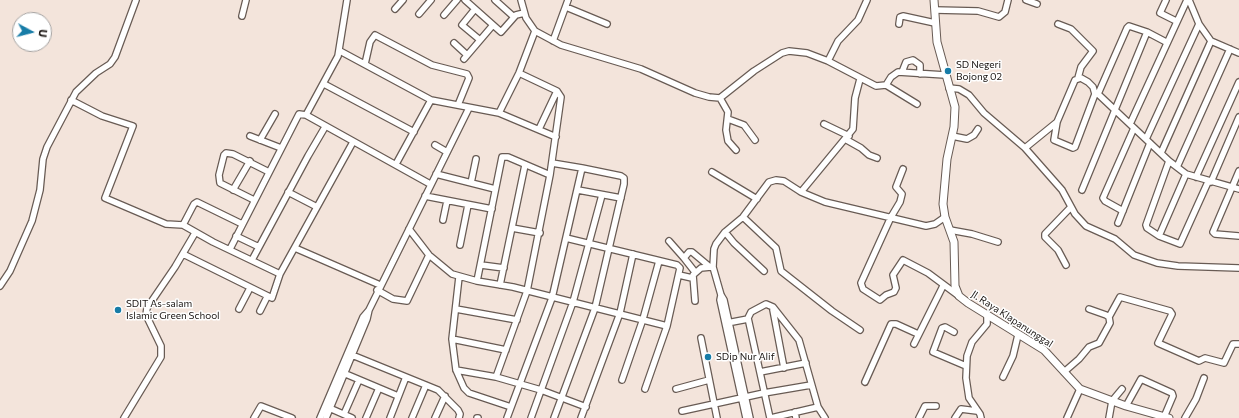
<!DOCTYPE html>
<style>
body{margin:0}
#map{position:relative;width:1239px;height:418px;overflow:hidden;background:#f3e4db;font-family:Commissioner,sans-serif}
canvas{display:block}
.north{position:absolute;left:12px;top:12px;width:40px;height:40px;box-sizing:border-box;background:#fff;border:1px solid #a3a1a0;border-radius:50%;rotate:97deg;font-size:11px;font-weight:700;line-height:16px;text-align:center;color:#1a1512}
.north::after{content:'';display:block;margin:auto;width:14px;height:18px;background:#177ca7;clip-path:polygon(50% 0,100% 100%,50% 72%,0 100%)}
</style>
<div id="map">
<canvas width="1239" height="418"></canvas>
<div class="north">U</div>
</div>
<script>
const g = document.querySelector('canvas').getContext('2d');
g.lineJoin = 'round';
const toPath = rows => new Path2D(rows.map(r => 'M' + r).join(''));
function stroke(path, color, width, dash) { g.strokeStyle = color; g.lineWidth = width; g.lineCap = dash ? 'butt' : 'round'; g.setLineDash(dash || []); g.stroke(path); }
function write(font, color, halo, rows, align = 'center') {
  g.font = font + ' Commissioner,sans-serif'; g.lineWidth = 3; g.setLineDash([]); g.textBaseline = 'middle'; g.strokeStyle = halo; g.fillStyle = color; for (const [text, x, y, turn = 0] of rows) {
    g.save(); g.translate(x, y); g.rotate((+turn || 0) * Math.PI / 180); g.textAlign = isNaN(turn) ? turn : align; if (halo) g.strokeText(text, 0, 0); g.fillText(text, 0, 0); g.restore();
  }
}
const minor = toPath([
 [465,0,501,32,516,15,524,13],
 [495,0,514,17],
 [521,0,526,18,535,31,561,45,641,69,695,93,709,97,720,98,754,71,782,53,789,51,807,53,828,61,876,86,886,85,891,77,898,72,945,75],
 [1026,0,1037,4],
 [1166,0,1160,13,1176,21],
 [1189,0,1199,24],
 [566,7,607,24],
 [395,9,403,0],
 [475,9,462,25,480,40],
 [935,10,978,11,999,17,1005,12,1008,0],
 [419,14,431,0],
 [444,15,457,0],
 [242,16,246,0],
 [899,24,900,17,903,16,935,23],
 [1058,24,1071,29,1093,51,1081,67,1078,78],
 [553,41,568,0],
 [454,43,467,55],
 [340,51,431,100,499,113,556,137],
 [464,59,493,25],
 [828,61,838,41,858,20,867,0],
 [365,64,370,42,375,35,432,65,467,74,469,78,458,105],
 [902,72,906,62,913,60,920,65,920,74],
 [324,84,414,132],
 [886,85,917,104],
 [949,88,959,89,969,95,984,113,1025,148,1062,190,1075,214,1086,226,1115,239,1134,255,1157,263,1178,266,1239,268],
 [1095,94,1093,87,1088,82,1081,78,1075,80,1057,122,1054,140,1073,148,1075,147,1095,94,1098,94,1169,161,1186,174,1239,189],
 [1098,94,1127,28,1129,26,1147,32],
 [720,98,728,112,726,130,728,141,736,150],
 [71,100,102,116,133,126,105,198,166,224,183,225,213,242,280,274],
 [499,113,519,73,535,31],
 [306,115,338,56,347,0],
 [728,119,744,125,755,140],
 [824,124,849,136],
 [1130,124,1187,0],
 [539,129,557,91],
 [250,136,281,148],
 [952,136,967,139,974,135,978,129],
 [845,139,861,148,869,155,877,158],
 [1146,139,1199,24,1211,41,1239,53],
 [260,140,275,114],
 [435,145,447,152],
 [1025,148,1057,122],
 [1161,153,1211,41],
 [552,163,582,168],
 [396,164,431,100],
 [1177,167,1230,49],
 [903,169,896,187,902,194,900,202,891,217,861,283,863,289,880,300,886,295,894,292,896,288,893,275,903,260,928,273,959,296],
 [1239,171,1213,232,1215,234,1239,236],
 [712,172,757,199],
 [436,174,495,189],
 [1186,174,1159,236,1180,244,1208,182],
 [1196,177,1239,82],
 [1211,182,1239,117],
 [471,183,476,159],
 [233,190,250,161],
 [578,190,621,198],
 [1082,190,1147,32,1166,42],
 [288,192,317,207],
 [801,192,825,202,926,226,935,224,945,217],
 [425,196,492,209],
 [254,200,220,183,219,175,224,155,226,153,233,154,269,172],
 [1123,211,1105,201,1103,198,1134,128],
 [743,217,776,248,781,271,832,311,860,330],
 [443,220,447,201],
 [1118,223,1150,143],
 [183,225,194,204,197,202,242,224],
 [512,228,540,233],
 [409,229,429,255,452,274,477,281,513,287,667,326],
 [950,230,972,234,998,242],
 [725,232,734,243,764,271],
 [236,236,259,247],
 [1159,236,1147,228,1146,225,1169,161],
 [566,238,677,265,680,268,667,326,645,389],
 [669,241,684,258,689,252,692,252,710,267],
 [460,245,468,205],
 [295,248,380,285],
 [230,249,299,114,306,115,430,184],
 [183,254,272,298,280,274,353,142],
 [684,258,695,272],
 [252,260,308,156,325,127],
 [481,265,504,268],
 [1066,265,1058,250,1045,237,1045,234,1071,207],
 [679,275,692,278],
 [459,277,452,339,456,370,464,388,469,393,511,407],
 [477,281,502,157,508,157,550,175],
 [500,285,525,165],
 [0,286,10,271,32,221,40,190,43,159,47,147,76,92,96,73,110,64,115,57,136,0],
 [377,290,393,299,407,301,429,255],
 [721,295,720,300,746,418],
 [695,301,693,275,701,268,711,267],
 [239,309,250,288],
 [456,309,517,320],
 [773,310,784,368],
 [260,311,267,297],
 [1109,317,1120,297,1170,311,1172,314,1158,343,1199,361,1205,358,1224,363,1233,344,1239,344],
 [727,323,748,319],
 [954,332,945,327,942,328,933,352,966,366],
 [701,338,717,418],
 [452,339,506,350],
 [914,344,943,286],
 [352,355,438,390,458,410,460,414,459,418],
 [456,370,496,377,541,390,586,407],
 [341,372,398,396],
 [760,372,806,363],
 [1064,372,1079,359,1089,347,1099,343,1110,323,1109,317,1106,315,1089,309],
 [496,377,527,291,550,175,561,97,557,91,519,73],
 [1003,377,1013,356,1018,335],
 [622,380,643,319,659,261],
 [865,382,891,324,896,324,918,334],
 [676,389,709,380],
 [1126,406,1141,379,1172,393,1173,396,1164,417],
 [327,407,352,418],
 [682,411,764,393,811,385],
 [795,412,796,418],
 [344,414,359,380],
 [124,418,161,357,161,346,146,315,147,308,175,267,195,233],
 [254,418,261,406,292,418],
 [320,418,363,317,369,310,469,108],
 [326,418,367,319,369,310],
 [366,418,379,388],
 [390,418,406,377],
 [412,418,426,385],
 [435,418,445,396],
 [477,418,478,418],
 [507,418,552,298,582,168,621,176,624,178,624,184,595,308,554,418],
 [531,418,573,302,602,195],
 [581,418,620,313,633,254],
 [750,418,724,300,721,295,713,267,714,249,716,244,725,232,743,217,769,182,776,180,784,181,801,192,853,129,855,98,860,79],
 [770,418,748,318,751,312,766,304,773,307,799,340,818,407,825,418],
 [771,418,818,407],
 [919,418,925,406,936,406],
 [955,418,961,409,977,411],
 [981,418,980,414,969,398,966,378,967,356,972,342,987,324,987,314],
 [1067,418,1080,389],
 [1109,418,1112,401,1122,389],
 [1185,418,1196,399,1204,378]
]);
const tertiary = toPath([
 [934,0,937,42,955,107,954,127,947,159,943,204,945,217,954,242,955,286,959,296,968,303,1044,350,1080,389,1126,406,1169,418]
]);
stroke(minor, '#685b54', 8);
stroke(tertiary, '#685b54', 9);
stroke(minor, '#fff', 5.5);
stroke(tertiary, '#fff', 7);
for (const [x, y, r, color] of [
 [948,71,4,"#177ca7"],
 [118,310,4,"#177ca7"],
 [708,357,4,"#177ca7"]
]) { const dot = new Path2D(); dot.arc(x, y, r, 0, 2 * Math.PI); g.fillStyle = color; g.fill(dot); stroke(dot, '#fff', 1.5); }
write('10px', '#1a1512', '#fff', [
 ["SD Negeri",956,65],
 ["Bojong 02",956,77],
 ["SDIT As-salam",126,304],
 ["Islamic Green School",126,316],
 ["SDip Nur Alif",716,357]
], 'left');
write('10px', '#1a1512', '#fff', [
 ["Jl. Raya Klapanunggal",1012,319,33]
]);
</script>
